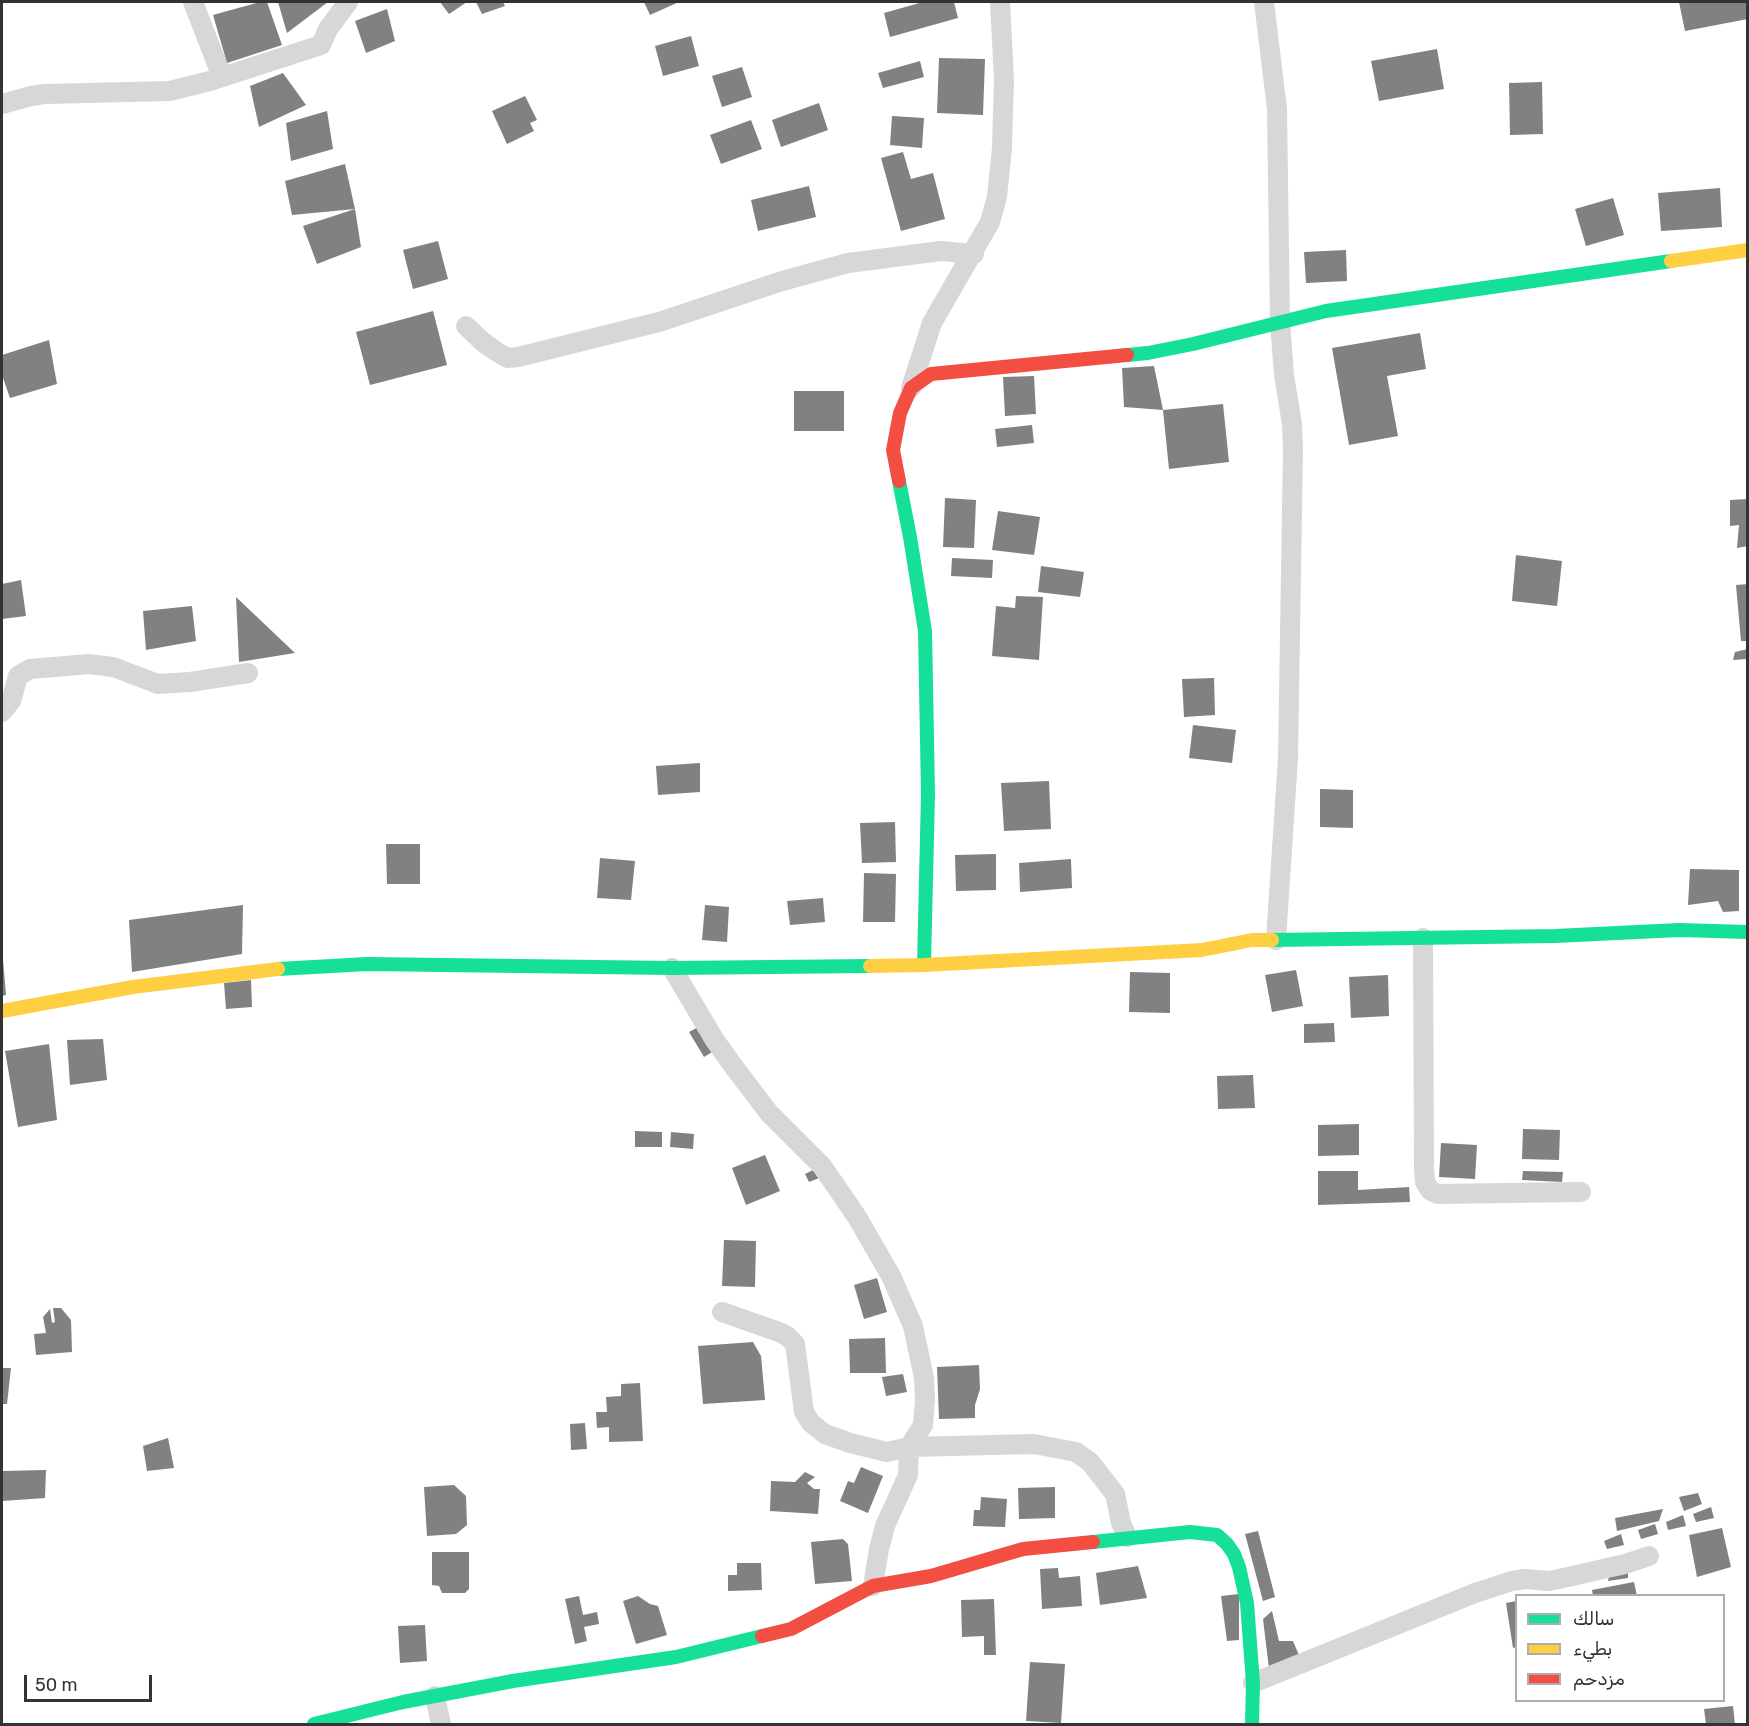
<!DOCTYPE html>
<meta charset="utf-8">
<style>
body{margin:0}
#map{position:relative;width:1749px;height:1726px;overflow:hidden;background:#fff;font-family:Rubik,Vazirmatn,sans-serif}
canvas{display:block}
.frame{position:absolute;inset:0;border:3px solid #333;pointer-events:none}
.legend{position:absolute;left:1515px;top:1594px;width:210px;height:108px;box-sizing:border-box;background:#fff;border:2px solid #adadad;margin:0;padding:8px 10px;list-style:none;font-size:18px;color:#333}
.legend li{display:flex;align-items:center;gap:12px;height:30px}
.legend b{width:30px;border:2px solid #adadad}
.scale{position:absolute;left:24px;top:1675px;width:128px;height:27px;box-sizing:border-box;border:3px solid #333;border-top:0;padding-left:8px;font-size:18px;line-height:21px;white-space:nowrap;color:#333;-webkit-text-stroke:4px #fff;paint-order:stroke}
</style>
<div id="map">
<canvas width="1749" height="1726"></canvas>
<div class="frame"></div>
<ul class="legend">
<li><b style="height:8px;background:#16e098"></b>سالك</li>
<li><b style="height:8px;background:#ffcf43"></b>بطيء</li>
<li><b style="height:8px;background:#f24e42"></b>مزدحم</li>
</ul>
<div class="scale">50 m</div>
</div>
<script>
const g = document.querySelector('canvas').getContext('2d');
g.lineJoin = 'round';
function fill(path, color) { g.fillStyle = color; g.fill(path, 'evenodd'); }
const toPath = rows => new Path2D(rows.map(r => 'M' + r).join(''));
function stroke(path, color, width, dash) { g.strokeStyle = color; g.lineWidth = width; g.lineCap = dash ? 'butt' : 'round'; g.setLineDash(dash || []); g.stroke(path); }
fill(toPath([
 [260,2,267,2,282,45,227,63,213,15],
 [278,2,328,2,287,33],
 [440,2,467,2,449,14],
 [476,2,503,2,505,6,482,14],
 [644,2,679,2,650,15],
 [923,2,954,2,958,18,890,37,884,13],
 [1679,2,1747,2,1748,19,1685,31],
 [387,9,395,41,366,53,355,21],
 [691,36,699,66,663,76,655,46],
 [1437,49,1444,89,1379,101,1371,61],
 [939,58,985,59,983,115,937,113],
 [920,61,924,77,883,88,878,73],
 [742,67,752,97,722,107,712,76],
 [283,73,306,105,259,127,250,86],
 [1542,82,1543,134,1510,135,1509,83],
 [525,96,537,120,530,123,534,131,507,144,492,111],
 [819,103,828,130,781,147,772,120],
 [327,111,333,149,291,161,286,123],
 [892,116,924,118,922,148,890,145],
 [751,120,762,149,721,164,710,135],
 [903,152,911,179,933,173,945,219,901,231,881,158],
 [345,164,355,209,292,215,285,181],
 [809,186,816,217,758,231,751,200],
 [1720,188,1722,227,1661,231,1658,193],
 [1613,198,1624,235,1586,246,1575,209],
 [355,209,361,247,317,264,303,226],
 [438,241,448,279,413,289,403,250],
 [1346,250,1347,281,1306,283,1304,252],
 [433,311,447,365,370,385,356,332],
 [1420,333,1426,369,1387,376,1398,436,1349,445,1332,348],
 [49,340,57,384,10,398,2,375,2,355],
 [1154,366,1163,410,1223,404,1229,462,1169,469,1163,410,1124,407,1122,368],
 [1034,376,1036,414,1005,416,1003,377],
 [794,391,844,391,844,431,794,431],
 [1032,425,1034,443,997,447,995,429],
 [945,498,976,500,974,548,943,547],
 [1748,499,1748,546,1737,548,1739,525,1730,526,1730,500],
 [998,511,1040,517,1034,555,992,550],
 [1516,555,1562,561,1557,606,1512,601],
 [952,558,993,560,992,578,951,576],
 [1041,566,1084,572,1080,597,1038,592],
 [21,580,26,616,2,619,2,584],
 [1748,584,1748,641,1741,641,1736,585],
 [1016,596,1043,597,1039,660,992,656,996,606,1015,608],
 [236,597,295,653,239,662],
 [192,606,196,641,146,650,143,611],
 [1748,649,1748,659,1733,660,1735,652],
 [1214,678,1215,715,1184,717,1182,679],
 [1193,725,1236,730,1232,763,1189,758],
 [700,763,700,792,658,795,656,766],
 [1049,781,1051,829,1004,831,1001,783],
 [1320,789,1353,790,1353,828,1320,827],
 [895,822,896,862,862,863,860,823],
 [386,844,420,844,420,884,387,884],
 [996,854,996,890,956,891,955,855],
 [600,858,635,861,631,900,597,898],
 [1071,859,1072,888,1020,892,1019,863],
 [1690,869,1739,870,1739,911,1723,912,1718,901,1688,905],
 [864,873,896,874,895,922,863,922],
 [823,898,825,922,790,925,787,901],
 [243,905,242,954,132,972,129,920],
 [705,905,729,907,727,942,702,940],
 [2,959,3,959,6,995,2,996],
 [1296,970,1303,1006,1272,1012,1265,975],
 [1130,972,1170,973,1170,1013,1129,1012],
 [1388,975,1389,1016,1351,1018,1349,977],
 [251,980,252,1007,226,1009,224,983],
 [1334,1023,1335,1042,1304,1043,1304,1024],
 [700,1026,714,1051,704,1057,689,1032],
 [103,1039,107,1080,70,1085,67,1040],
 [49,1044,57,1120,18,1127,5,1051],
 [1253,1075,1255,1108,1218,1109,1217,1076],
 [1359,1124,1359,1155,1318,1156,1318,1125],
 [1523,1129,1560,1130,1559,1160,1522,1159],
 [635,1131,662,1132,662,1147,635,1147],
 [671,1132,694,1134,693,1149,670,1147],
 [1441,1143,1477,1145,1475,1179,1439,1177],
 [765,1155,780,1191,746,1205,732,1168],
 [815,1169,819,1178,809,1182,805,1174],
 [1318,1171,1358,1171,1358,1190,1409,1187,1410,1202,1318,1205],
 [1523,1171,1563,1172,1562,1182,1522,1180],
 [724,1240,756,1241,755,1287,722,1286],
 [877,1278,887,1312,864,1319,854,1285],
 [53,1308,61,1308,71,1320,72,1352,36,1355,34,1334,46,1333,43,1317,50,1309,52,1323,55,1322],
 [885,1338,886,1373,850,1373,849,1339],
 [753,1342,761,1356,765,1400,703,1404,698,1346],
 [979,1365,980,1389,975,1405,975,1418,939,1419,937,1367],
 [2,1368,11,1368,7,1404,2,1404],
 [903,1374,907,1392,886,1396,882,1377],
 [640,1383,643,1441,609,1442,609,1427,597,1428,596,1412,607,1412,606,1397,621,1396,621,1384],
 [585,1423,587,1449,571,1450,570,1424],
 [168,1438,174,1468,147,1471,143,1446],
 [861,1467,883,1476,868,1513,840,1501,848,1481,854,1483],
 [46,1470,45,1498,2,1501,2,1471],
 [805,1472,815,1477,807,1483,814,1489,820,1489,818,1514,770,1511,771,1481,795,1482],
 [454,1485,466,1496,467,1525,456,1534,427,1536,424,1487],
 [1055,1487,1055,1518,1019,1519,1018,1488],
 [1698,1493,1702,1504,1684,1511,1679,1497],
 [981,1497,1007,1499,1005,1527,973,1526,974,1510,980,1510],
 [1711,1507,1714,1518,1696,1522,1693,1514],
 [1663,1509,1659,1521,1617,1531,1615,1518],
 [1683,1515,1686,1526,1668,1530,1666,1522],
 [1655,1524,1658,1534,1641,1539,1638,1530],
 [1722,1528,1731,1567,1697,1577,1689,1535],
 [1258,1531,1275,1597,1263,1601,1245,1534],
 [1621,1534,1624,1545,1607,1549,1604,1541],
 [843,1539,848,1544,852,1581,815,1584,811,1542],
 [432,1552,469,1552,469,1589,465,1593,442,1593,439,1586,432,1585],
 [737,1563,761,1563,762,1590,728,1591,728,1575,737,1575],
 [1138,1566,1147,1598,1100,1605,1096,1573],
 [1058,1568,1059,1578,1080,1576,1082,1606,1042,1609,1040,1569],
 [1628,1572,1628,1578,1608,1581,1609,1576],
 [1634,1582,1637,1596,1593,1596,1592,1590],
 [1239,1594,1239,1640,1227,1641,1221,1596],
 [579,1596,583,1615,597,1612,599,1624,584,1627,587,1641,575,1644,565,1599],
 [638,1596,650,1604,658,1606,667,1635,636,1644,623,1601],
 [994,1599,996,1655,984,1655,984,1636,962,1637,961,1600],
 [1516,1601,1516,1647,1513,1648,1506,1603],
 [1272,1611,1279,1641,1293,1641,1301,1660,1269,1669,1263,1619],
 [425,1625,427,1661,400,1663,398,1626],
 [1030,1662,1065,1664,1061,1723,1026,1721],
 [1733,1706,1735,1724,1706,1724,1704,1709]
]), '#818181');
stroke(toPath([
 [193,2,222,77],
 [1264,2,1277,109,1280,322,1284,375,1292,424,1293,449,1288,758,1276,940],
 [2,104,31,96,45,94,170,91,210,81,321,45,328,29,348,2],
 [466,326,483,342,497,352,508,358,518,357,659,322,782,281,848,263,941,251,974,254],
 [911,388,932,323,990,222,997,197,1002,148,1004,80,1000,2],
 [2,712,11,701,18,676,30,669,89,664,113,667,158,684,190,682,248,673],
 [1423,938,1424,1169,1425,1182,1428,1187,1431,1191,1438,1194,1581,1192],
 [672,968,714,1039,734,1067,769,1113,822,1166,857,1217,891,1276,913,1326,924,1378,925,1400,923,1425,909,1447,908,1475,885,1526,879,1549,873,1586],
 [722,1312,779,1332,787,1336,795,1344,804,1412,811,1423,825,1434,850,1443,887,1452,909,1447,1034,1444,1076,1452,1090,1462,1115,1494,1121,1523,1127,1537],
 [1253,1683,1475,1593,1512,1581,1525,1579,1549,1581,1559,1579,1625,1564,1649,1556],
 [435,1696,441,1724]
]), '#d7d7d7', 20);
stroke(toPath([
 [1127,355,1148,353,1193,344,1326,311,1671,261],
 [899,481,910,537,925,631,928,794,924,965],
 [1272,940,1555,936,1679,930,1748,932],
 [278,969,367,964,672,968,870,966],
 [1093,1542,1190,1532,1217,1535,1227,1544,1234,1554,1239,1567,1247,1603,1253,1683,1252,1724],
 [314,1724,403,1702,513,1681,676,1657,762,1636]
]), '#16e098', 14);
stroke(toPath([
 [1671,261,1748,250],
 [870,966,924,965,1202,950,1252,940,1272,940],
 [2,1011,133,987,278,969]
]), '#ffcf43', 14);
stroke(toPath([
 [899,481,893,450,900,413,911,388,931,374,1127,355],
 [762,1636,791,1629,873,1586,931,1576,1023,1549,1093,1542]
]), '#f24e42', 14);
</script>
